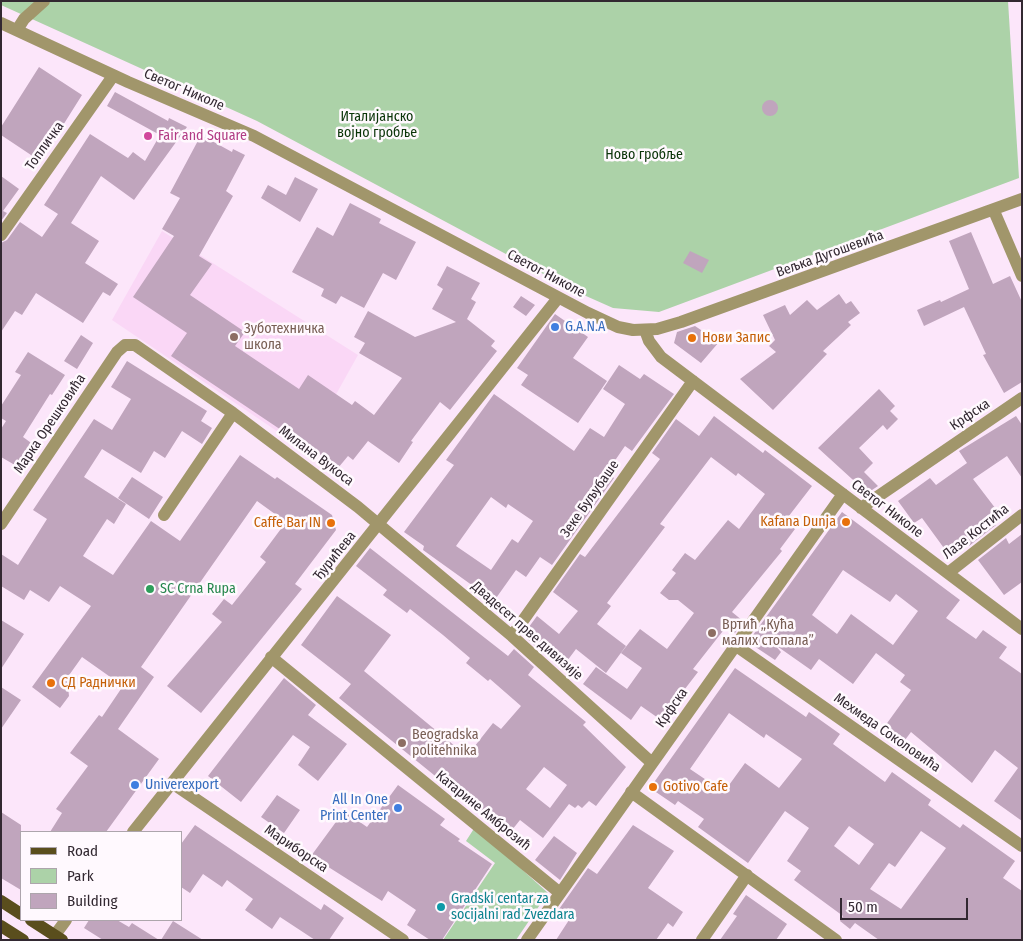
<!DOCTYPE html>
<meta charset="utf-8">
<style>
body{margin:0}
#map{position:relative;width:1023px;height:941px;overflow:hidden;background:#fce6fa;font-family:"Fira Sans Condensed",sans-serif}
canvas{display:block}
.frame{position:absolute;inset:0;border:2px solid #322831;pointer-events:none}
.legend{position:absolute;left:20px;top:831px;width:162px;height:90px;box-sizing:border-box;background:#fff9fe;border:1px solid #ada5ac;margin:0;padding:6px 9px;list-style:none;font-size:15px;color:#322831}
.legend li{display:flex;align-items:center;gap:10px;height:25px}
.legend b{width:25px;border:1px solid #ada5ac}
.scale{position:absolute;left:840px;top:898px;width:128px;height:22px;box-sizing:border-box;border:2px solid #322831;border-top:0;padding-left:6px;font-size:15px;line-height:18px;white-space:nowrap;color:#322831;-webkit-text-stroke:4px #fff9fe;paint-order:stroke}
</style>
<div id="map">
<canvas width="1023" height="941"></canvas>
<div class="frame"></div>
<ul class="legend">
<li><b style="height:6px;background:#5a4e1d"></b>Road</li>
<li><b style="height:14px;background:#acd2a8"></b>Park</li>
<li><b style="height:14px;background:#c0a5bd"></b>Building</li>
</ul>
<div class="scale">50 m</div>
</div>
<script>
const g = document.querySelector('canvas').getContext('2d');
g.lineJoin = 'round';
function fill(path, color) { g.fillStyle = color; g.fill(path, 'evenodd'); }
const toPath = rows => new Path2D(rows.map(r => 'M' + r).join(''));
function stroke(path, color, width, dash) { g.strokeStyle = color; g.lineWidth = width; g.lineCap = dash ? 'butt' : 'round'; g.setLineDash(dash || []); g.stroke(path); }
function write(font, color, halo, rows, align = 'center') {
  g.font = font + ' "Fira Sans Condensed",sans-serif'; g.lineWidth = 5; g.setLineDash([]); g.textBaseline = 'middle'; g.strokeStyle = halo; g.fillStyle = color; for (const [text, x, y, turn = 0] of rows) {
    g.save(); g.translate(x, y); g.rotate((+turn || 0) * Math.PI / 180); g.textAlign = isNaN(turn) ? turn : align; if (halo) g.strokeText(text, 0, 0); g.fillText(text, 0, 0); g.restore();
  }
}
fill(toPath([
 [162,231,358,355,305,450,112,320]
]), '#fad7f6');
fill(toPath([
 [1,1,1008,1,1019,178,659,312,613,308,577,292,257,121,1,5],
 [475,827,548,893,516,940,443,940,495,863,466,841]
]), '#acd2a8');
fill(toPath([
 [39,67,82,95,60,130,58,128,37,159,1,135,1,127],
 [115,92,168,121,169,118,187,127,134,200,101,176,71,223,99,241,85,263,118,284,110,296,103,292,83,323,36,293,22,315,15,311,1,332,1,243,7,240,20,222,42,237,58,214,44,205,90,134,128,158,133,152,145,161,160,135,107,106],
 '762 108a8 8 0 1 1 16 0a8 8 0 1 1-16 0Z',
 [201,135,232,152,233,149,245,155,226,191,233,196,199,256,212,264,190,295,245,332,235,346,299,389,308,375,352,405,355,401,374,415,402,378,359,353,365,343,354,337,368,311,415,337,456,322,432,309,443,289,437,285,447,266,480,283,471,299,476,302,467,319,495,341,491,346,497,351,450,410,440,402,411,441,413,442,399,463,368,441,353,460,348,456,338,468,300,439,299,442,171,356,187,333,133,297,174,236,162,229,180,198,170,193],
 [1,176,19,189,3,211,7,213,1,221],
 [295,177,318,189,300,222,261,198,268,185,286,195],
 [350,203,381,219,379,223,416,242,396,280,383,273,364,308,341,296,336,304,321,296,324,289,292,272,317,227,333,236],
 [971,232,993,284,1010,276,1022,302,1022,382,1004,393,983,355,986,354,964,307,924,326,917,310,940,300,941,302,969,289,949,241],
 [690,251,709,260,702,273,683,263],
 [839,294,846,304,851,301,860,313,848,322,851,325,823,351,827,354,773,410,740,379,776,352,769,346,775,340,763,315,785,305,790,315,807,300,817,310],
 [521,296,535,305,526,316,513,307],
 [555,314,588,337,573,358,607,381,578,423,521,385,528,375,517,368],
 [695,326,719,342,701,363,674,343,677,332],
 [81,335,93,343,77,369,64,361],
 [28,352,65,375,52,395,50,394,23,437,34,445,20,468,1,457,1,429,6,421,1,418,1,406,21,375,15,372],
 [127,361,207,411,201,421,212,428,202,444,182,431,165,458,154,451,141,473,102,449,84,477,126,504,114,524,107,519,83,556,113,575,151,521,180,541,240,455,275,479,277,477,332,515,336,530,295,584,302,589,201,713,167,686,222,622,212,614,224,599,232,605,266,562,260,557,286,522,257,501,141,667,154,677,118,729,159,759,106,832,50,832,62,813,56,809,88,766,70,753,99,715,102,717,123,686,82,657,67,678,69,696,60,708,32,687,91,606,60,586,49,602,30,590,24,600,1,586,1,554,18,565,47,519,33,510,94,419,112,430,131,399,111,387],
 [619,365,640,379,644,374,674,394,632,451,625,446,607,472,614,478,552,565,540,557,526,577,516,570,494,601,423,550,424,546,404,532,454,465,446,460,494,394,574,451,590,428,604,437,625,404,603,389],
 [491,497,506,508,508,504,533,521,518,543,512,539,491,570,456,546],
 [879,389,895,406,890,411,898,419,887,430,883,425,859,448,873,463,864,472,878,486,869,492,852,479,818,448],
 [714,416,763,453,765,450,812,486,785,521,795,529,780,549,782,551,732,612,743,621,735,633,726,627,693,669,698,672,661,720,641,706,631,720,583,684,596,667,627,689,642,668,621,653,640,629,667,649,694,613,678,600,669,600,660,593,676,573,672,570,685,553,695,560,728,520,739,529,765,494,738,473,736,476,711,457,660,524,665,527,607,603,611,606,597,624,626,646,606,673,576,649,567,661,549,647,544,654,523,635,537,616,559,634,578,611,553,592,580,554,585,557,660,459,652,453,676,419,699,436],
 [1016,416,1022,425,1022,478,1007,456,973,479,1002,517,994,522,996,525,969,546,966,543,949,555,922,518,914,523,898,501,930,478,936,485,967,463,959,451],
 [132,477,163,497,149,519,118,498],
 [842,512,960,600,946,618,976,639,983,630,1007,647,999,658,1022,674,1022,821,994,801,1018,768,995,750,972,783,911,732,905,740,885,726,911,690,900,682,905,675,876,653,853,684,819,659,811,670,774,644,781,652,775,660,748,642],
 [843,570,890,602,896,594,918,611,893,645,851,614,837,634,812,615],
 [1022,534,1022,582,1004,595,978,560,1006,538,1009,544],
 [370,548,508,656,514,649,534,667,528,675,586,722,583,725,626,767,596,806,589,801,582,808,578,805,575,808,569,804,543,838,520,820,508,835,339,698,351,684,301,645,337,596,391,635,364,671,467,756,493,723,501,729,521,706,490,679,488,681,466,663,470,658,443,635,410,609,407,613,383,595,387,590,356,566],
 [544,767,567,785,550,808,526,789],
 [1,620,24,634,1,669],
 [735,668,806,717,809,712,840,734,833,744,885,782,892,772,931,800,928,805,960,828,963,824,1015,861,1003,878,1022,891,1022,940,879,940,855,923,850,929,840,921,843,916,794,880,801,871,787,861,809,828,785,811,748,863,698,827,704,819,678,801,675,805,650,788],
 [729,713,764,738,766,734,802,759,779,788,745,763,724,792,690,769],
 [849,826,874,844,859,865,834,846],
 [921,831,946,848,901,909,870,889,889,863,895,867],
 [284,678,316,705,308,715,347,744,318,781,298,765,310,747,293,735,241,802,208,776],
 [1,687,21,700,1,729],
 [398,785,445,819,440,825,460,839,458,841,492,864,442,940,430,940,407,925,416,910,388,891,382,901,311,856,344,811,367,827],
 [277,795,300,810,284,833,261,817],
 [1,812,21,825,21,890,1,878],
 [195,825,321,910,324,904,344,918,329,940,315,940,280,917,272,929,245,910,253,899,227,880,222,887,203,874,190,893,181,887,181,844],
 [633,825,674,851,648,888,683,912,673,927,668,923,656,940,556,940,569,920,557,912,588,868,597,874],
 [554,836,577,853,560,880,535,860],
 [746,895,787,924,776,940,720,940,737,916,733,914],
 [89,920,117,920,129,927,132,923,159,940,103,940,84,928],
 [173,921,203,940,161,940]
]), '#c0a5bd');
stroke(toPath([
 [1,23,128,82,254,136,588,313,618,327,633,330,657,329,681,322,1022,199],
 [17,30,24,19,44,1],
 [994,211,1022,276],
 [1,235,113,76],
 [645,330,649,341,661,357,1022,629],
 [861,508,1022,398],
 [164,515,233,413],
 [1,524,117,352,125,345,135,345,233,413,358,507,512,636,652,763],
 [948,573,1022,515],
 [512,636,693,381],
 [735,645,1022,846],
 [271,657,560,893],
 [172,783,403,940],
 [631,792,836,940],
 [133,832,558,298],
 [55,935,66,920],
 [527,940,843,494],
 [702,940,747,875]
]), '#a1966b', 12);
stroke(toPath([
 [1,901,21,914],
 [31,920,62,940],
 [1,926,23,940]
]), '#5a4e1d', 12);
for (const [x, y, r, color] of [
 [148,136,5,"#d1479c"],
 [555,327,5,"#3f7fe0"],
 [234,337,5,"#8d6e63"],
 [692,338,5,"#e8710a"],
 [846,522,5,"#e8710a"],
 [331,523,5,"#e8710a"],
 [150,589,5,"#2e9e5b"],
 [712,633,5,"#8d6e63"],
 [51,683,5,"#e8710a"],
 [402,743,5,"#8d6e63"],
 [135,785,5,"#3f7fe0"],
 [653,787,5,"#e8710a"],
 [398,808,5,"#3f7fe0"],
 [441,907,5,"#0f9aa8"]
]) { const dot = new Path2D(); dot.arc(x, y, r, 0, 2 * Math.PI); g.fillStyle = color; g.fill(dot); stroke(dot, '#fff9fe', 2); }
write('14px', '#322831', '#fff9fe', [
 ["Светог Николе",184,90,23],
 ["Топличка",45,146,-55],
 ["Вељка Дугошевића",830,254,-20],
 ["Светог Николе",546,274,28],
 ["Крфска",970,415,-34],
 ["Марка Орешковића",50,424,-56],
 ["Милана Вукоса",316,456,37],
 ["Зеке Буљубаше",590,499,-55],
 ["Светог Николе",887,509,37],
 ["Лазе Костића",976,532,-38],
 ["Ђурићева",335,556,-51],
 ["Двадесет прве дивизије",527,631,41],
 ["Крфска",672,708,-55],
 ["Мехмеда Соколовића",887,733,35],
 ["Катарине Амброзић",483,811,39],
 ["Мариборска",296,849,34]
]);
write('14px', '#0a3408', '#fff9fe', [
 ["Италијанско",377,117],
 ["војно гробље",377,133],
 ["Ново гробље",644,155]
]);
write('14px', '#b23c85', '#fff9fe', [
 ["Fair and Square",158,136]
], 'left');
write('14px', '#366cbe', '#fff9fe', [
 ["G.A.N.A",565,327],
 ["Univerexport",145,785],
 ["All In One",388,800,"right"],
 ["Print Center",388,816,"right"]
], 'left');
write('14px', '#785e54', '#fff9fe', [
 ["Зуботехничка",244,329],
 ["школа",244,345],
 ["Вртић „Кућа",722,625],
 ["малих стопала”",722,641],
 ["Beogradska",412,735],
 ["politehnika",412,751]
], 'left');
write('14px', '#c56008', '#fff9fe', [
 ["Нови Запис",702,338],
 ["Kafana Dunja",836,522,"right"],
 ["Caffe Bar IN",321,523,"right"],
 ["СД Раднички",61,683],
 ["Gotivo Cafe",663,787]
], 'left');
write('14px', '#27864d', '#fff9fe', [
 ["SC Crna Rupa",160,589]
], 'left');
write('14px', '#0d838f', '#fff9fe', [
 ["Gradski centar za",451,899],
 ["socijalni rad Zvezdara",451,915]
], 'left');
</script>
